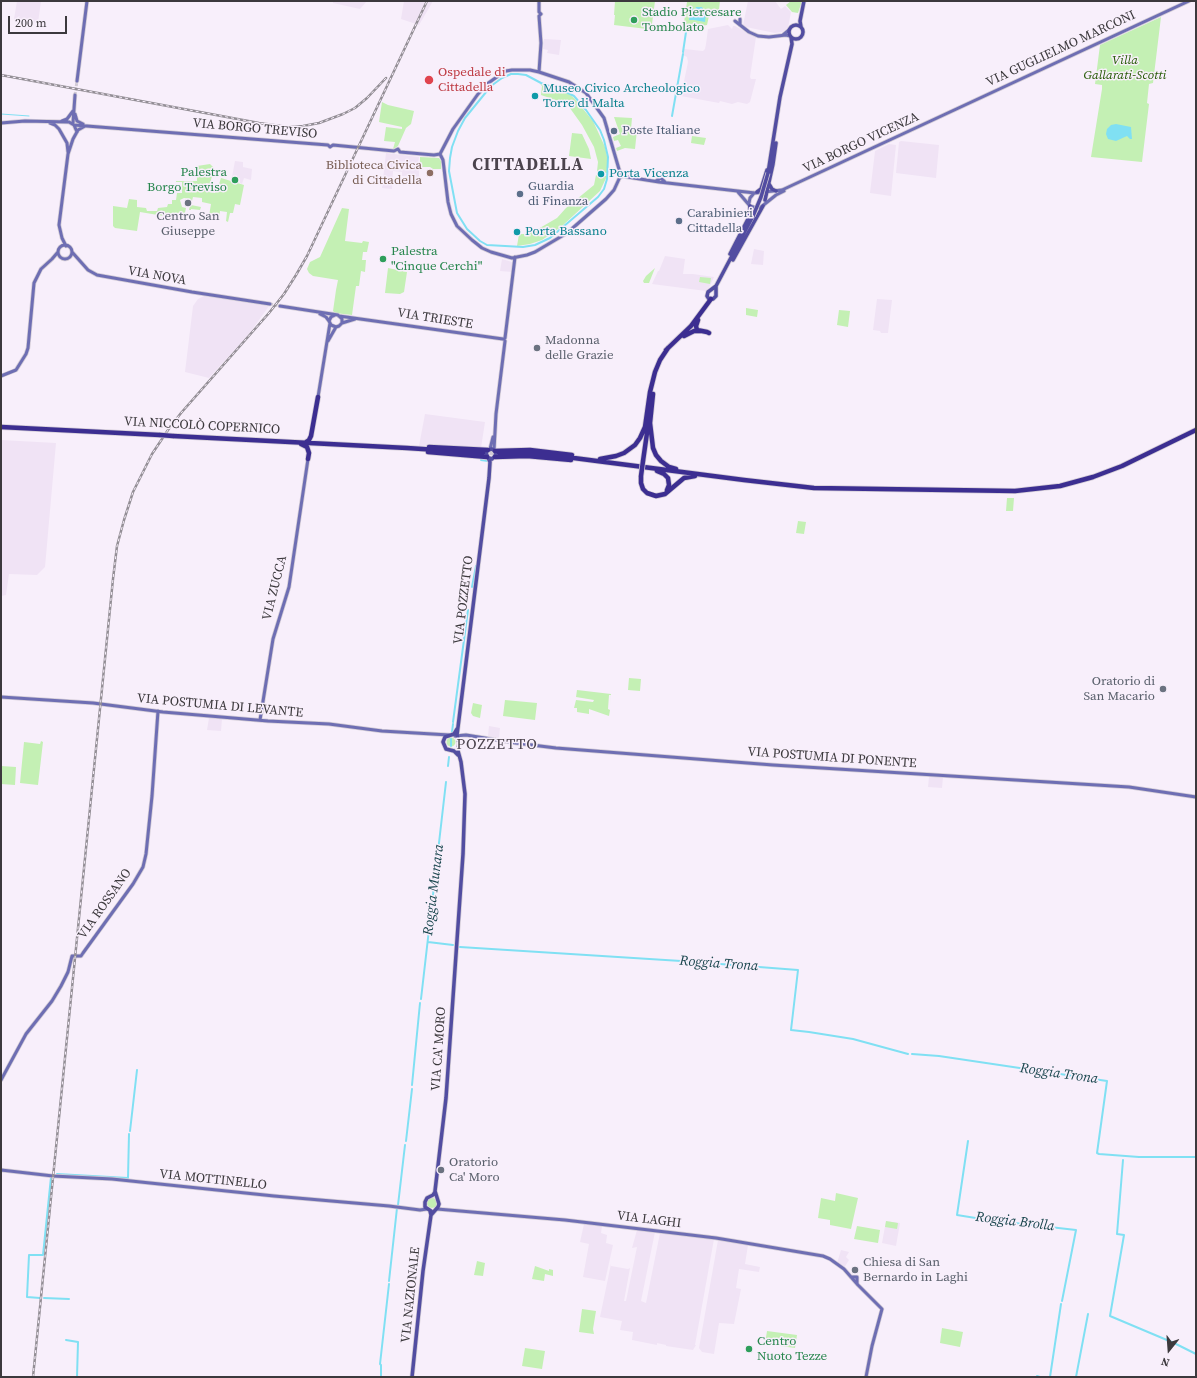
<!DOCTYPE html>
<meta charset="utf-8">
<style>
body{margin:0}
#map{position:relative;width:1197px;height:1378px;overflow:hidden;background:#f8effb;font-family:"Source Serif 4",serif}
canvas{display:block}
.frame{position:absolute;inset:0;border:2px solid #3c393d;pointer-events:none}
.north{position:absolute;left:1149px;top:1330px;width:40px;height:40px;-webkit-text-stroke:3px #f8effb;paint-order:stroke;rotate:197deg;font-size:11px;font-weight:700;line-height:16px;text-align:center;color:#3c393d}
.north::after{content:'';display:block;margin:auto;width:14px;height:18px;background:#3c393d;clip-path:polygon(50% 0,100% 100%,50% 72%,0 100%)}
.scale{position:absolute;left:8px;top:16px;width:59px;height:18px;box-sizing:border-box;border:2px solid #3c393d;border-top:0;padding-left:5px;font-size:12px;line-height:14px;white-space:nowrap;color:#3c393d;-webkit-text-stroke:3px #f8effb;paint-order:stroke}
</style>
<div id="map">
<canvas width="1197" height="1378"></canvas>
<div class="frame"></div>
<div class="north">N</div>
<div class="scale">200 m</div>
</div>
<script>
const g = document.querySelector('canvas').getContext('2d');
g.lineJoin = 'round';
function fill(path, color) { g.fillStyle = color; g.fill(path, 'evenodd'); }
const toPath = rows => new Path2D(rows.map(r => 'M' + r).join(''));
function stroke(path, color, width, dash) { g.strokeStyle = color; g.lineWidth = width; g.lineCap = dash ? 'butt' : 'round'; g.setLineDash(dash || []); g.stroke(path); }
function write(font, color, halo, rows, align = 'center') {
  g.font = font + ' "Source Serif 4",serif'; g.lineWidth = 3; g.setLineDash([]); g.textBaseline = 'middle'; g.strokeStyle = halo; g.fillStyle = color; for (const [text, x, y, turn = 0] of rows) {
    g.save(); g.translate(x, y); g.rotate((+turn || 0) * Math.PI / 180); g.textAlign = isNaN(turn) ? turn : align; if (halo) g.strokeText(text, 0, 0); g.fillText(text, 0, 0); g.restore();
  }
}
fill(toPath([
 [17,1,41,1,38,23,14,19],
 [333,1,367,1,360,9,333,3],
 [404,1,433,1,419,25,401,19],
 [748,1,775,1,781,9,785,6,791,12,788,28,782,32,775,33,746,27,743,25],
 [728,25,732,29,733,26,735,26,756,37,750,77,751,79,756,79,750,102,747,104,738,102,732,104,720,101,719,103,681,96,688,62,687,57,683,55,684,49,703,51,705,49,706,44,708,29],
 [544,39,561,40,559,55,547,53,548,50,543,49],
 [901,141,939,145,936,178,896,173,899,142],
 [889,144,896,145,891,196,870,193,875,151],
 [386,153,419,157,418,163,419,163,420,170,419,170,419,177,402,176,402,172,393,171,392,189,382,188],
 [235,161,243,162,243,167,252,169,251,180,244,178,242,184,240,183,240,179,232,177],
 [754,249,764,251,763,265,751,264],
 [665,256,685,259,683,274,693,274,714,277,709,288,706,291,652,284,658,271,659,271],
 [502,259,512,262,512,272,500,271],
 [204,296,269,306,249,334,209,378,185,372,193,306,198,299],
 [877,299,892,300,888,333,881,333,880,331,873,330],
 [425,414,485,422,481,448,419,446],
 [1,440,56,443,45,567,37,575,9,574,6,595,1,596],
 [209,718,222,719,221,731,207,730],
 [489,726,500,728,499,738,488,736],
 [931,776,943,777,942,788,928,787,929,777],
 [886,1221,900,1223,896,1246,882,1243],
 [584,1224,602,1226,601,1233,607,1235,606,1243,613,1245,605,1281,583,1277,589,1244,580,1242],
 [637,1230,655,1232,641,1301,646,1303,660,1233,714,1239,695,1345,696,1345,693,1350,666,1346,666,1345,657,1343,657,1345,632,1340,633,1332,620,1330,622,1321,600,1317,611,1264,611,1266,628,1269,630,1268,624,1301,626,1301,637,1247,632,1248],
 [718,1240,748,1245,745,1264,760,1267,759,1272,739,1269,736,1288,741,1289,734,1324,719,1323,714,1354,702,1352,699,1348],
 [841,1250,849,1252,846,1257,849,1260,844,1268,837,1263]
]), '#f0e3f5');
fill(toPath([
 [615,1,655,1,652,24,655,25,655,30,614,25,615,15,614,15],
 [690,1,720,1,718,17,709,16,707,25,683,29,687,2],
 [791,1,802,1,798,13,792,12,786,5],
 [1161,17,1153,83,1149,84,1147,103,1149,104,1142,162,1091,157,1102,89,1102,85,1095,84,1100,45],
 [540,84,569,94,574,98,593,121,605,147,607,156,607,173,599,173,599,171,597,171,598,162,594,147,582,125,567,104,541,95,542,86],
 [382,102,388,105,414,111,411,124,406,128,398,146,395,148,393,149,395,142,384,141,386,127,402,129,402,127,379,122],
 [614,117,632,118,631,129,637,130,635,149,625,148,617,151,616,148,621,146,618,140,614,141,613,137,620,134],
 [572,133,582,134,589,149,591,159,569,156],
 [692,136,706,138,704,145,691,143],
 [420,157,439,158,441,161,441,169,433,169,430,167,422,167,420,162],
 [210,164,214,168,210,184,206,183,206,191,215,193,217,184,219,184,221,178,244,185,240,205,235,204,233,213,230,213,228,222,226,221,227,212,220,211,219,217,209,216,211,204,202,202,202,198,193,197,191,205,201,207,200,210,191,209,191,210,189,210,191,199,184,198,180,200,182,207,186,208,184,217,174,214,165,214,164,216,140,212,137,231,115,228,113,226,113,206,127,208,129,199,137,200,137,207,146,208,147,211,157,211,158,208,167,207,168,204,172,204,172,200,176,200,177,193,182,193,182,182,176,182,176,181,197,181,197,166],
 [596,175,607,176,600,191,561,227,542,240,530,244,517,246,519,234,527,234,538,229,557,218,566,208,594,185],
 [342,208,349,209,345,241,362,243,363,241,369,242,367,252,363,252,362,260,366,260,365,272,361,271,359,286,356,286,352,315,335,313,333,311,336,290,338,280,313,276,309,273,307,269,310,262,320,257],
 [388,268,407,272,404,292,400,294,385,293],
 [655,268,649,283,644,283,643,281,646,276],
 [700,277,711,278,710,284,699,282],
 [746,308,758,310,757,317,746,315],
 [839,310,850,311,848,327,837,325],
 [1007,498,1014,498,1013,511,1006,511],
 [798,521,806,522,804,534,796,533],
 [629,678,641,679,640,691,628,690],
 [577,690,611,694,610,707,611,695,609,695,608,709,610,710,609,716,589,709,589,714,577,712,577,708,574,708,576,700,593,702,594,700,576,697],
 [505,700,537,703,535,720,503,716],
 [473,703,482,705,480,718,473,716,471,713],
 '446.5 742a4.5 4.5 0 1 1 9 0a4.5 4.5 0 1 1-9 0Z',
 [41,741,43,742,38,785,20,783,24,742,40,744],
 [1,766,16,767,15,785,1,784],
 [836,1193,858,1198,851,1229,830,1225,830,1220,818,1218,821,1198,835,1201],
 '427 1203a5 5 0 1 1 10 0a5 5 0 1 1-10 0Z',
 [886,1221,898,1223,897,1229,885,1227],
 [857,1226,880,1230,878,1243,854,1239],
 [477,1261,485,1263,483,1276,474,1275],
 [535,1266,549,1271,549,1269,553,1270,553,1276,545,1274,544,1281,532,1279],
 [582,1309,596,1311,593,1329,594,1334,579,1332],
 [942,1328,963,1332,960,1347,940,1343],
 [767,1331,797,1335,795,1348,765,1344],
 [525,1348,545,1351,542,1369,522,1366]
]), '#c4f0b4');
fill(toPath([
 [696,7,702,7,703,9,703,13,706,13,705,22,694,20,694,18,694,20,689,20,691,8,693,8,693,10,695,11],
 [1116,124,1131,127,1132,139,1130,139,1127,136,1116,141,1108,139,1106,134,1107,129,1111,125]
]), '#80e0f3');
stroke(toPath([
 [1,114,29,116]
]), '#80e0f3', 1);
stroke(toPath([
 [683,52,686,32],
 [511,74,518,74,526,75,541,83,566,92,574,96,586,110,600,130,604,140,608,157,607,179,604,189,598,197,550,238,535,245,523,247,487,245,480,241,467,229,457,213,449,171,450,158,452,147,458,131,465,118,491,86,502,78,511,74],
 [672,116,683,54],
 [481,460,488,461],
 [472,587,476,566],
 [453,722,468,610],
 [452,732,453,724],
 [451,746,451,739],
 [448,766,449,757],
 [428,942,453,945],
 [460,947,681,961,798,970,791,1030,809,1032,853,1039,908,1054],
 [421,999,446,782],
 [912,1054,939,1056,1107,1081,1097,1153,1099,1154,1139,1157,1196,1157],
 [412,1085,420,1003],
 [130,1131,137,1070],
 [406,1141,412,1089],
 [968,1141,957,1215,988,1220,1076,1230,1062,1301],
 [1123,1160,1117,1234,1124,1235,1110,1316,1174,1343,1196,1354],
 [57,1174,128,1178,129,1134],
 [398,1205,405,1145],
 [389,1281,397,1208],
 [40,1298,27,1297,29,1255,43,1255,51,1177],
 [44,1298,69,1299],
 [66,1340,78,1342,77,1377],
 [1037,1376,1040,1377],
 [381,1377,381,1365,380,1364,389,1284],
 [1050,1377,1061,1304],
 [1076,1377,1088,1314]
]), '#80e0f3', 2);
stroke(toPath([
 [75,95,77,81],
 [270,304,280,306]
]), '#d2cbd5', 3, [3, 1.5]);
stroke(toPath([
 [483,453,499,453]
]), '#d2cbd5', 4.5, [4.5, 2]);
const secondary = toPath([
 [539,1,539,12,541,14,539,16,541,43,539,72],
 [740,19,740,25],
 [735,21,749,32,758,36,769,37,786,35,790,36],
 [783,35,789,30],
 [512,70,530,70,539,72,569,82,586,93,604,118,621,176,619,179,614,190,606,199,567,233,535,252,527,255,512,258,491,252,482,248,472,240,457,226,451,214,448,202,443,160,440,154,453,129,478,94,487,84,501,74,506,71,512,70],
 [77,81,87,1],
 [75,114,77,121,83,124],
 [62,121,67,119,73,111],
 [1,123,25,121,69,122,74,125,77,132],
 [50,123,55,125,59,129,67,143,68,152],
 [73,123,75,95],
 [74,125,328,145,330,147,333,145,394,151,398,149,400,152,434,155,440,154],
 [621,176,659,182,755,193,782,190,1189,1],
 [656,181,661,178,665,182],
 [738,192,750,206,756,208,761,207,776,195,784,191],
 [749,203,750,198,754,193],
 '58 252a7 7 0 1 1 14 0a7 7 0 1 1-14 0Z',
 [66,246,62,238,59,225,68,154,73,139,78,130,85,126],
 [72,252,88,270,97,275,192,292,270,304],
 [280,306,338,315,342,319,342,323,339,326,336,327,331,325,329,321,331,317,335,315],
 [320,314,326,317,329,321],
 [339,316,503,339],
 [342,323,355,319],
 [505,338,515,257],
 [328,341,336,327],
 [1,376,16,370,26,354,28,348,34,283,41,269,52,259,58,252],
 [318,397,330,323],
 [490,449,493,437],
 [494,450,496,414,505,341],
 [1,697,93,703,163,712,268,721,329,724,382,731,449,735],
 [260,720,273,639,289,587,308,459],
 [455,736,466,735,516,743,556,748,773,765,1129,787,1196,797],
 [1,1080,26,1034,52,1001,61,986,68,972,72,956,81,956,83,953,133,884,143,867,146,854,152,796,158,711],
 [1,1170,53,1176,112,1179,274,1196,389,1206,420,1210,427,1209],
 [437,1209,565,1220,716,1238,823,1256,830,1259,844,1269,858,1285,882,1309,872,1346,866,1377],
 [851,1277,857,1277,857,1283]
]);
const primary = toPath([
 '789 32a7 7 0 1 1 14 0a7 7 0 1 1-14 0Z',
 [801,27,800,21,804,1],
 [768,173,780,97,792,44,791,37],
 [769,184,772,189,776,191],
 [757,192,761,189,767,170],
 [765,200,773,164,776,143],
 [730,254,749,217,750,206],
 [733,260,763,206],
 [716,286,716,296,713,299,709,299,707,296,708,292,716,286,753,216],
 [457,729,454,734,445,737,443,742,446,749,454,751,458,755],
 [431,1211,425,1207,425,1202,427,1198,433,1195,435,1192],
 [431,1215,438,1207,439,1204,435,1191,446,1098,463,854,465,794,461,762,458,751,459,743,457,735,489,478,490,462,486,453,488,450,492,449,496,452,495,456,492,459,489,458],
 [412,1377,423,1271,431,1215,430,1211]
]);
const highway = toPath([
 [698,320,696,326,697,330,707,332,709,333],
 [684,336,694,331,702,331],
 [666,350,691,326,711,299],
 [653,394,650,423,653,448,656,455,661,461,669,467,676,469],
 [1,427,160,435],
 [173,436,407,448,483,453],
 [306,442,309,440,311,436,318,397],
 [301,444,307,447,309,453,308,459],
 [429,447,488,450],
 [495,451,530,450,572,455],
 [428,452,487,457],
 [499,453,526,453,566,457,744,480,814,488,1015,491,1060,486,1093,477,1122,466,1196,430],
 [495,457,527,456,571,460],
 [600,459,616,456,624,453,635,445,640,438,645,427,650,392,655,372,660,360,668,348],
 [643,461,648,426],
 [657,471,664,474,668,478,669,485,667,490],
 [641,476,641,483,643,489,647,493,656,496,665,494,684,478,695,476]
]);
stroke(secondary, '#d2cbd5', 4.5);
stroke(primary, '#d2cbd5', 5);
stroke(highway, '#d2cbd5', 6);
stroke(secondary, '#6e6eb3', 3);
stroke(primary, '#524da1', 3.5);
stroke(highway, '#3c2e91', 4.5);
const rail = toPath([
 [1,75,259,123,288,127,303,126,319,123,343,114,355,108,367,98,386,78],
 [33,1377,113,579,117,546,124,520,133,492,152,454,168,430,181,413,269,313,284,294,296,275,307,256,427,1]
]);
stroke(rail, '#938e95', 2.5);
stroke(rail, '#f8effb', 1, [3]);
const primaryBridge = toPath([
 [753,216,761,197,768,173]
]);
const highwayBridge = toPath([
 [160,435,173,436],
 [641,476,643,461]
]);
stroke(primaryBridge, '#d2cbd5', 5, []);
stroke(highwayBridge, '#d2cbd5', 6, []);
stroke(primaryBridge, '#524da1', 3.5);
stroke(highwayBridge, '#3c2e91', 4.5);
for (const [x, y, r, color] of [
 [634,20,4,"#2e9e5b"],
 [429,80,5,"#e0444e"],
 [535,96,4,"#0f9aa8"],
 [614,131,4,"#5c6f8a"],
 [430,173,4,"#8d6e63"],
 [601,174,4,"#0f9aa8"],
 [235,180,4,"#2e9e5b"],
 [520,194,4,"#5c6f8a"],
 [188,203,4,"#6b7280"],
 [679,221,4,"#5c6f8a"],
 [517,232,4,"#0f9aa8"],
 [383,259,4,"#2e9e5b"],
 [537,348,4,"#6b7280"],
 [1163,689,4,"#6b7280"],
 [441,1170,4,"#6b7280"],
 [855,1270,4,"#6b7280"],
 [749,1349,4,"#2e9e5b"]
]) { const dot = new Path2D(); dot.arc(x, y, r, 0, 2 * Math.PI); g.fillStyle = color; g.fill(dot); stroke(dot, '#f8effb', 1.5); }
write('13px', '#27864d', '#f8effb', [
 ["Stadio Piercesare",642,13],
 ["Tombolato",642,28],
 ["Palestra",227,173,"right"],
 ["Borgo Treviso",227,188,"right"],
 ["Palestra",391,252],
 ["\"Cinque Cerchi\"",391,267],
 ["Centro",757,1342],
 ["Nuoto Tezze",757,1357]
], 'left');
write('13px', '#3c393d', '#f8effb', [
 ["VIA GUGLIELMO MARCONI",1061,49,-25],
 ["VIA BORGO TREVISO",255,129,5],
 ["VIA BORGO VICENZA",861,143,-25],
 ["VIA NOVA",157,276,10],
 ["VIA TRIESTE",435,319,9],
 ["VIA NICCOLÒ COPERNICO",202,426,3],
 ["VIA ZUCCA",275,588,-76],
 ["VIA POZZETTO",464,600,-83],
 ["VIA POSTUMIA DI LEVANTE",220,706,5],
 ["VIA POSTUMIA DI PONENTE",832,758,4],
 ["VIA ROSSANO",105,904,-55],
 ["VIA CA' MORO",439,1049,-86],
 ["VIA MOTTINELLO",213,1180,6],
 ["VIA LAGHI",649,1220,7],
 ["VIA NAZIONALE",411,1295,-84]
]);
write('italic 13px', '#225801', '#f8effb', [
 ["Villa",1125,61],
 ["Gallarati-Scotti",1125,76]
]);
write('13px', '#be3a42', '#f8effb', [
 ["Ospedale di",438,73],
 ["Cittadella",438,88]
], 'left');
write('13px', '#0d838f', '#f8effb', [
 ["Museo Civico Archeologico",543,89],
 ["Torre di Malta",543,104],
 ["Porta Vicenza",609,174],
 ["Porta Bassano",525,232]
], 'left');
write('13px', '#4e5e75', '#f8effb', [
 ["Poste Italiane",622,131],
 ["Guardia",528,187],
 ["di Finanza",528,202],
 ["Carabinieri",687,214],
 ["Cittadella",687,229]
], 'left');
write('13px', '#785e54', '#f8effb', [
 ["Biblioteca Civica",422,166],
 ["di Cittadella",422,181]
], 'right');
write('13px', '#5b616d', '#f8effb', [
 ["Centro San",188,217,"center"],
 ["Giuseppe",188,232,"center"],
 ["Madonna",545,341],
 ["delle Grazie",545,356],
 ["Oratorio di",1155,682,"right"],
 ["San Macario",1155,697,"right"],
 ["Oratorio",449,1163],
 ["Ca' Moro",449,1178],
 ["Chiesa di San",863,1263],
 ["Bernardo in Laghi",863,1278]
], 'left');
write('italic 14px', '#1a464e', '#f8effb', [
 ["Roggia Munara",434,890,-83],
 ["Roggia Trona",719,964,4],
 ["Roggia Trona",1059,1074,8],
 ["Roggia Brolla",1015,1222,7]
]);
g.letterSpacing = '1px';
write('15px', '#4b434d', '#f8effb', [
 ["POZZETTO",497,745]
]);
g.letterSpacing = '0px';
g.letterSpacing = '1px';
write('bold 17px', '#4b434d', '#f8effb', [
 ["CITTADELLA",528,166]
]);
g.letterSpacing = '0px';
</script>
